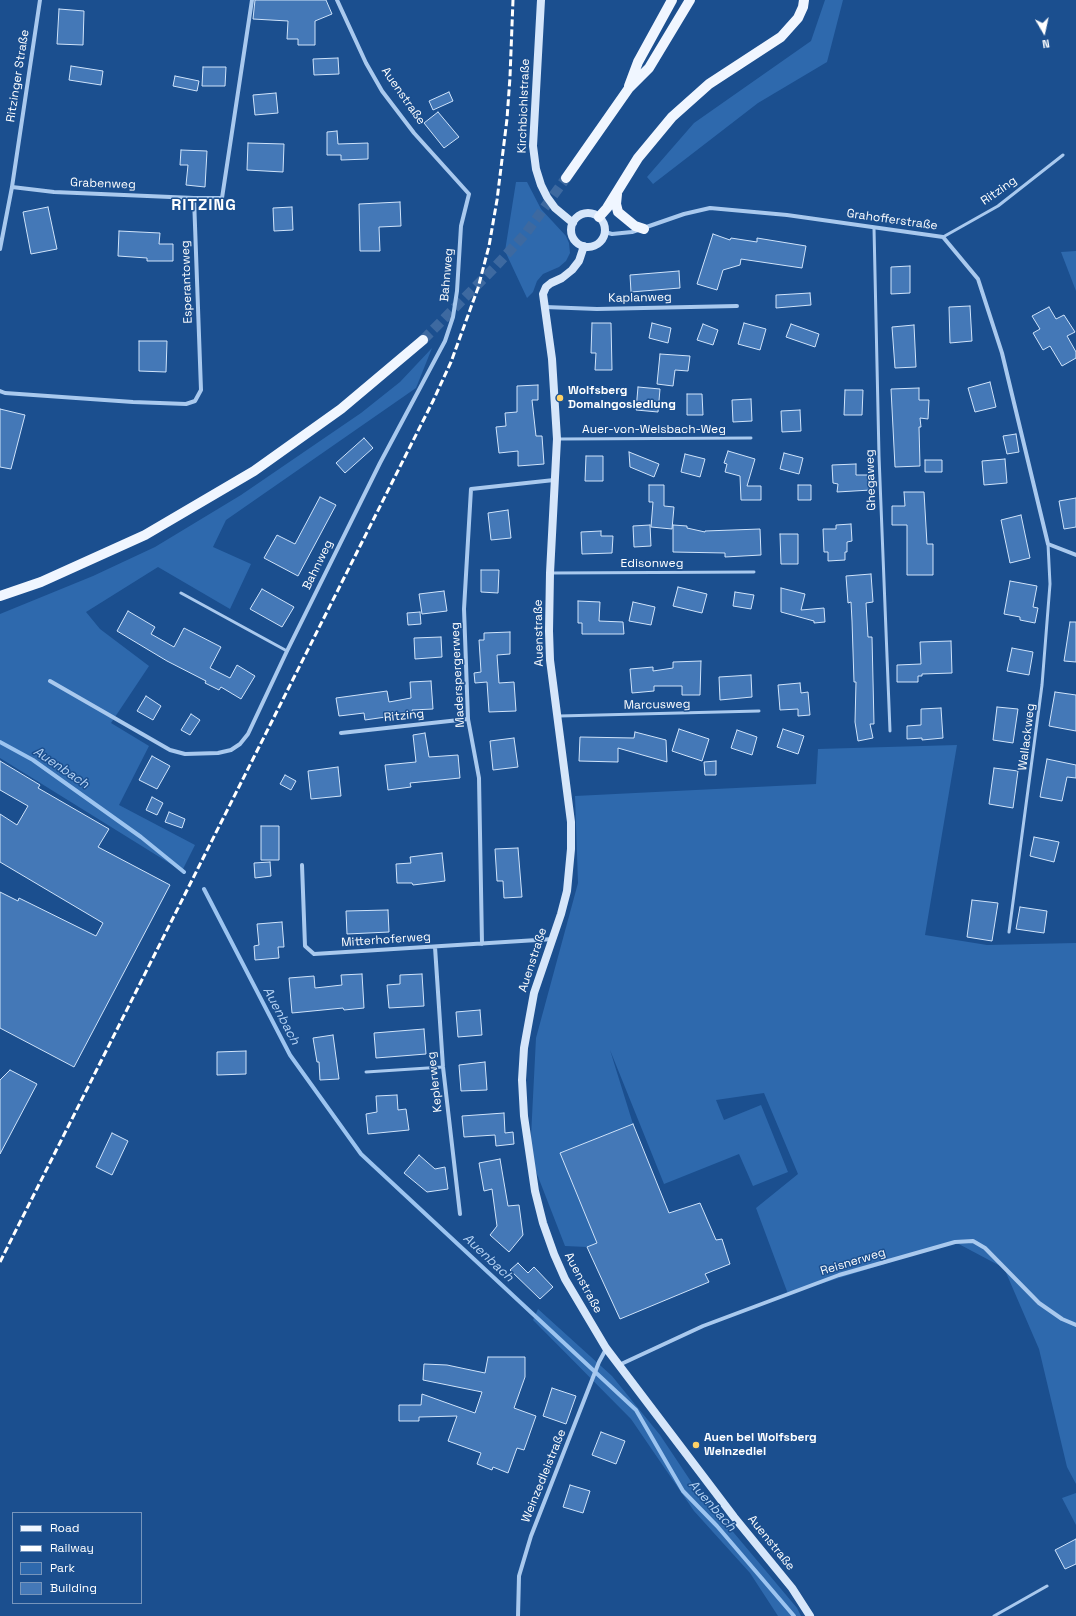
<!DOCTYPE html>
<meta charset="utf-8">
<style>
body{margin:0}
#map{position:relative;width:1076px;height:1616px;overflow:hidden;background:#1b4f8f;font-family:"Space Grotesk",sans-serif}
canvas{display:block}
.legend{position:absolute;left:12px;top:1512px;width:130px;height:92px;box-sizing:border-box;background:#1b4f8f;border:1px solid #7695bc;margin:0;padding:5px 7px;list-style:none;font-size:12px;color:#fff}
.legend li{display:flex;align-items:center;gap:8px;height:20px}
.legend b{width:20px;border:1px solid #7695bc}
.north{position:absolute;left:1024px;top:12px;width:40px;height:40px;-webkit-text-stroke:3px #1b4f8f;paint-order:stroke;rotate:171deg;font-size:11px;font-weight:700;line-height:16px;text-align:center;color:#fff}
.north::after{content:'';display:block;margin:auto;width:14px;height:18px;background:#fff;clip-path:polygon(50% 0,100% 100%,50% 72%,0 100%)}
</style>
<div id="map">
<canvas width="1076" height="1616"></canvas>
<ul class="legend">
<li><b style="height:5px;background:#f0f6ff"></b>Road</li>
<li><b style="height:5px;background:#fff"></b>Railway</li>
<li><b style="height:11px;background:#2e69ad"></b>Park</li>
<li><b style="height:11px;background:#4478b7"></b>Building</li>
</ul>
<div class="north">N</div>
</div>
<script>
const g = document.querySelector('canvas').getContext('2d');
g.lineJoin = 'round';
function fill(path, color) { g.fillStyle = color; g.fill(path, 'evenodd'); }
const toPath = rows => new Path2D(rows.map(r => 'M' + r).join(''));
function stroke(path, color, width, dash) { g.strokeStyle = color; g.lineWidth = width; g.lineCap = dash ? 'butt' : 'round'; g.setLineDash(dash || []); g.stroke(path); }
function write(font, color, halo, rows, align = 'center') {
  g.font = font + ' "Space Grotesk",sans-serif'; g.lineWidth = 3; g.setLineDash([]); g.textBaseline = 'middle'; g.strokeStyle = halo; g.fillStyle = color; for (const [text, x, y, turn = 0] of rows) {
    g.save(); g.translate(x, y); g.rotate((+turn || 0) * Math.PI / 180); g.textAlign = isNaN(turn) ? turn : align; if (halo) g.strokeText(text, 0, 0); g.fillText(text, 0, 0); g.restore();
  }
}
fill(toPath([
 [825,0,843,0,827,62,758,103,653,184,647,177,694,123,811,41],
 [516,182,527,182,541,209,566,236,569,243,570,253,566,261,559,267,543,274,537,281,533,292,527,298,505,251],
 [1076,251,1076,291,1061,252],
 [432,348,416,388,226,520,213,547,251,564,230,609,158,567,86,612,100,629,149,666,111,723,149,746,119,805,195,845,182,871,0,758,0,614,93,576,155,547,241,495,361,413,400,382],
 [957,745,925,935,987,945,1076,943,1076,1484,1067,1467,1039,1349,1004,1268,955,1242,788,1294,756,1208,798,1174,764,1093,716,1100,724,1120,761,1105,788,1172,753,1186,739,1154,664,1184,610,1050,633,1124,561,1154,597,1243,587,1247,565,1246,530,1156,536,1038,578,883,575,796,816,784,818,749],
 [538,1309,612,1376,660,1435,692,1483,797,1608,801,1616,778,1616,750,1573,694,1511,631,1419,533,1320],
 [1076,1493,1076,1525,1062,1498]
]), '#2e69ad');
stroke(toPath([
 [0,742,33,760,141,837,184,872],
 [204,889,290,1055,361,1154,636,1410,683,1491,717,1526,794,1616]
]), '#9cc4f0', 4);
const building = toPath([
 [255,0,326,0,332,14,315,21,315,45,298,45,298,39,287,39,288,21,253,19,255,0],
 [59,9,84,11,83,45,57,44,59,9],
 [338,58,339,74,314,75,313,59,338,58],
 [71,66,103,71,101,85,69,80,71,66],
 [203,67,226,67,225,86,202,86,203,67],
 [175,76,199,81,197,91,173,86,175,76],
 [449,92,453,101,433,110,429,101,449,92],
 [276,93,278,113,255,115,253,95,276,93],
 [438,112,459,137,444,148,424,123,438,112],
 [337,131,338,144,368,143,368,159,341,160,341,155,327,155,327,132,337,131],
 [248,143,284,144,283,172,247,170,248,143],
 [181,150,207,151,205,187,186,185,188,165,180,165,181,150],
 [400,202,401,226,379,227,380,251,360,251,359,204,400,202],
 [48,207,57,249,31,254,23,212,48,207],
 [292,207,293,230,274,231,273,208,292,207],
 [119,231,160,233,159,244,173,244,173,261,147,261,147,258,118,256,119,231],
 [713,234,730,240,731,238,757,242,757,238,806,246,802,268,741,259,740,265,723,270,717,290,697,284,713,234],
 [910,266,910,293,891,294,891,267,910,266],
 [679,271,680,288,631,292,630,275,679,271],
 [810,293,811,305,776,308,776,295,810,293],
 [970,306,972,341,950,343,949,307,970,306],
 [1049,307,1056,319,1064,315,1075,332,1067,336,1076,352,1076,358,1062,366,1050,346,1043,350,1033,333,1040,329,1032,316,1049,307],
 [592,323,611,323,612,370,595,370,596,353,591,353,592,323],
 [652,323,671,328,668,343,649,338,652,323],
 [744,323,766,329,760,350,738,344,744,323],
 [703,324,718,330,713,345,697,340,703,324],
 [791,324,819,334,815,347,786,337,791,324],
 [914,325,916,367,895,368,892,327,914,325],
 [139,341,167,341,166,372,139,371,139,341],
 [660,354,690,356,688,371,675,370,673,386,657,384,660,354],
 [990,382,996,407,975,412,968,388,990,382],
 [538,385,538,400,532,400,536,436,542,436,544,464,518,466,518,451,499,453,496,427,506,426,505,413,517,412,517,386,538,385],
 [638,387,660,389,658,412,636,410,638,387],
 [919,388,919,400,929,400,928,419,920,418,921,427,919,427,920,466,895,467,891,389,919,388],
 [845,390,863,390,862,415,844,415,845,390],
 [687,394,702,394,703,415,687,415,687,394],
 [751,399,752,421,733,422,732,400,751,399],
 [0,409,25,415,11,469,0,467,0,409],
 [800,410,801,431,782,432,781,411,800,410],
 [1016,434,1019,452,1007,454,1003,436,1016,434],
 [364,438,373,448,345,473,336,463,364,438],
 [728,451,755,459,747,486,761,486,761,500,741,500,740,476,725,472,727,464,724,463,728,451],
 [629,452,659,464,654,477,630,467,629,452],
 [784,453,803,458,799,474,780,469,784,453],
 [685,454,705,459,700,477,681,472,685,454],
 [586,456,603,456,603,481,585,481,586,456],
 [1005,459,1007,483,984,485,982,461,1005,459],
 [925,460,942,460,942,472,925,472,925,460],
 [856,464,856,475,870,475,871,490,837,492,838,484,833,483,832,465,856,464],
 [649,485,664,485,664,506,674,507,672,529,651,527,653,502,649,502,649,485],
 [798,485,811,485,811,500,798,500,798,485],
 [904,492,924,492,927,544,933,544,933,575,907,575,907,525,892,525,892,506,905,506,904,492],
 [320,497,336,505,298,576,264,558,277,535,295,544,320,497],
 [1076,498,1076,527,1064,529,1059,501,1076,498],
 [508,510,511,538,491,540,488,513,508,510],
 [1021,515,1030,558,1010,563,1001,520,1021,515],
 [851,524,852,541,847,542,847,552,845,552,845,560,828,561,828,552,824,552,823,529,836,529,836,525,851,524],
 [650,525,651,546,634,547,633,526,650,525],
 [673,525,687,526,687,528,705,532,705,531,760,529,761,555,725,557,725,553,673,552,673,525],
 [601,531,601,536,613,536,612,553,582,554,581,532,601,531],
 [780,534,798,534,798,564,781,564,780,534],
 [481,570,499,570,498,593,481,592,481,570],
 [871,574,873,602,866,603,868,637,872,637,874,724,870,724,873,738,858,741,855,722,856,682,854,682,852,621,851,602,848,603,846,576,871,574],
 [1010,581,1037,586,1033,607,1038,608,1035,623,1020,620,1020,617,1004,614,1010,581],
 [678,587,707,594,702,613,673,606,678,587],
 [781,588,805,594,801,610,824,608,825,622,814,623,814,621,781,612,781,588],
 [262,589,294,607,282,627,250,609,262,589],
 [444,591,447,611,422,614,419,594,444,591],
 [735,592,754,595,751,609,733,606,735,592],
 [578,601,600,602,599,621,623,622,624,634,582,634,582,623,578,623,578,601],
 [633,602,655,607,651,625,629,621,633,602],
 [128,611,155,627,151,634,174,647,184,628,221,647,210,668,230,678,237,665,255,676,241,699,221,687,219,690,205,683,206,681,167,661,117,631,128,611],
 [420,612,421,624,408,625,407,613,420,612],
 [1070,622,1076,622,1076,662,1064,661,1070,622],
 [510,632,510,654,497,655,499,683,514,682,516,711,489,712,487,682,475,683,474,673,481,672,479,640,484,640,484,633,510,632],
 [441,637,442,657,415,659,414,638,441,637],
 [951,641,952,673,922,674,922,676,918,676,918,682,897,682,897,665,921,664,920,642,951,641],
 [1012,648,1033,652,1029,675,1007,671,1012,648],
 [701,661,700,695,682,695,682,686,654,686,654,691,632,693,630,669,653,667,653,671,673,668,673,662,701,661],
 [751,675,752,697,720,700,719,677,751,675],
 [431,681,433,709,412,710,413,713,365,720,364,713,339,716,336,698,387,691,389,702,411,698,410,682,431,681],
 [800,683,801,693,808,692,810,715,798,716,798,709,780,710,778,685,800,683],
 [1055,692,1076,695,1076,731,1049,726,1055,692],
 [146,696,161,706,153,720,137,711,146,696],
 [997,707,1018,709,1013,743,993,740,997,707],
 [941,708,943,738,922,740,922,738,907,739,907,726,921,725,921,709,941,708],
 [191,714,200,720,190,735,181,730,191,714],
 [679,729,709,739,702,761,672,751,679,729],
 [783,729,804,736,798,754,777,747,783,729],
 [737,730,757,737,752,755,731,748,737,730],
 [635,732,666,740,667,762,618,748,618,762,579,761,580,737,634,738,635,732],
 [425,733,429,757,458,755,460,778,410,783,411,787,388,790,385,765,416,762,413,735,425,733],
 [514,738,518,767,493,770,490,741,514,738],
 [152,756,170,766,157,789,139,780,152,756],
 [1047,759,1076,765,1076,778,1067,777,1062,801,1040,797,1047,759],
 [0,761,40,785,38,788,109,829,98,847,170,885,74,1067,0,1028,0,892,18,901,19,898,96,936,103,923,0,862,0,814,17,825,28,806,0,790,0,761],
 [716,761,716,775,705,775,704,762,716,761],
 [338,767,341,796,311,799,308,771,338,767],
 [994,768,1018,771,1013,808,989,804,994,768],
 [285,775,296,781,291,790,280,784,285,775],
 [152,797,163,803,157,815,146,810,152,797],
 [169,812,185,819,182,828,165,822,169,812],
 [261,826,279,826,279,860,261,860,261,826],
 [1034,837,1059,842,1054,862,1030,856,1034,837],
 [518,848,522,897,504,898,503,881,497,881,495,849,518,848],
 [442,853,445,881,413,885,412,883,397,883,396,864,411,863,410,857,442,853],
 [270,862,271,876,255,878,254,863,270,862],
 [972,900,998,903,992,941,967,937,972,900],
 [1020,907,1047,911,1044,933,1016,929,1020,907],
 [388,910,389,932,347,934,346,911,388,910],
 [282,922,284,947,278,947,279,958,255,960,254,946,259,945,257,924,282,922],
 [362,974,364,1008,344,1010,343,1008,292,1013,289,978,314,976,315,988,342,985,341,975,362,974],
 [422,974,424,1006,389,1008,387,985,400,984,400,975,422,974],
 [480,1010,482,1035,458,1037,456,1012,480,1010],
 [424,1029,426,1054,376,1058,374,1033,424,1029],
 [333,1035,339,1079,320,1080,319,1062,317,1062,313,1038,333,1035],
 [246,1051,246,1074,217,1075,217,1052,246,1051],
 [485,1062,487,1090,461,1091,459,1065,485,1062],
 [10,1070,37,1084,0,1154,0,1080,10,1070],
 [397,1095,398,1110,406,1109,409,1130,368,1134,366,1114,377,1112,376,1096,397,1095],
 [504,1113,505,1133,513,1132,514,1144,496,1146,495,1135,464,1137,462,1116,504,1113],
 [633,1124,669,1213,700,1203,716,1240,722,1239,730,1264,705,1274,709,1282,620,1319,587,1247,597,1243,560,1153,633,1124],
 [112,1133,128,1141,112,1175,96,1167,112,1133],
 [419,1155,435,1169,445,1167,448,1189,427,1192,404,1173,419,1155],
 [500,1159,508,1206,519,1205,523,1235,509,1252,490,1235,497,1226,492,1189,484,1191,479,1163,500,1159],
 [518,1263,528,1273,534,1267,553,1287,540,1299,510,1270,518,1263],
 [488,1357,525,1357,525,1377,514,1408,536,1416,524,1450,517,1448,508,1473,493,1467,492,1470,477,1464,481,1453,448,1441,457,1416,419,1417,419,1421,399,1421,399,1405,421,1405,422,1394,475,1413,482,1392,423,1380,424,1364,447,1365,485,1373,488,1357],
 [552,1388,576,1396,566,1424,543,1416,552,1388],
 [601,1432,625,1441,616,1464,592,1455,601,1432],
 [570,1485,590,1491,583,1513,563,1507,570,1485],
 [1076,1539,1076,1564,1065,1569,1055,1550,1076,1539]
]);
fill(building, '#4478b7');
stroke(building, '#cfe3fa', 1);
stroke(toPath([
 [423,340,496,266,526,233,566,178]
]), '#3d69a0', 10, [10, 5]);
stroke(toPath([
 [874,228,879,456,890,731],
 [943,237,998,206,1063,155],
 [559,439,751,438],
 [552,573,754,572],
 [181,593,287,651],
 [559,716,759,711],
 [1009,932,1042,685,1050,584,1048,544],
 [366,1072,443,1067],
 [994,1616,1047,1586]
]), '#a9c9ee', 3);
stroke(toPath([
 [12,187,54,192,194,198],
 [605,232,612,234,632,232,684,214,710,208,787,215,943,237,978,279,1002,353,1048,544,1076,555],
 [0,249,12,187,40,0],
 [545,307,597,309,737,306],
 [0,391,5,393,133,402,186,404,195,401,201,390,194,198,222,198,252,0],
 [50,681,170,750,185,754,218,753,231,750,240,744,248,734,287,651,380,463,445,341,453,317,457,291,461,226,469,194,414,133,382,91,366,63,337,0],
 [341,733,468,719],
 [302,865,305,946,314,954,553,939],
 [482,944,479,778,468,719,464,609,471,489,554,480],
 [435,947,443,1067,460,1214],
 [619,1365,703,1326,839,1275,955,1242,973,1241,985,1248,1039,1303,1062,1319,1076,1325],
 [518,1616,519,1576,531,1536,599,1362,606,1349]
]), '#a9c9ee', 4);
stroke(toPath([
 [541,0,533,146,536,169,541,185,547,197,555,208,573,223],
 '571 230a17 17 0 1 1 34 0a17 17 0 1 1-34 0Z',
 [584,246,579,261,572,270,562,278,551,283,546,287,543,294,552,359,557,439,550,573,549,631,550,660,571,822,571,849,567,891,561,914,534,993,524,1048,522,1080,524,1116,535,1191,543,1223,554,1254,565,1279,606,1348,734,1517,792,1588,810,1616]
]), '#d6e6fa', 8);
stroke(toPath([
 [629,86,638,62,672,0],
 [566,178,629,88,649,68,690,0],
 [617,194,616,204,618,212,635,226,644,229],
 [599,217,607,208,638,158,672,117,709,84,781,37,798,18,803,7,804,0],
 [0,596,41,582,145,535,254,471,341,409,423,340]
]), '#f0f6ff', 10);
stroke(toPath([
 [0,1262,433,401,451,362,478,288,489,246,497,200,507,119,510,77,513,0]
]), '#fff', 3, [7, 3]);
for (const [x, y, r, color] of [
 [560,398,4,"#ffd166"],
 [696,1445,4,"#ffd166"]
]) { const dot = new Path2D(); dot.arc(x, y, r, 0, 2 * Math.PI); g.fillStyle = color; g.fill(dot); stroke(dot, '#1b4f8f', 1.5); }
write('12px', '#fff', '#1b4f8f', [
 ["Ritzinger Straße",18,76,-81],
 ["Auenstraße",403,96,55],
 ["Kirchbichlstraße",524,106,-88],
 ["Grabenweg",103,184,2],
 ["Ritzing",999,191,-35],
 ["Grahofferstraße",892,220,8],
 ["Bahnweg",447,275,-85],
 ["Esperantoweg",187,282,-92],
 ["Kaplanweg",640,298,-1],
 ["Auer-von-Welsbach-Weg",654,430],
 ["Ghegaweg",871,480,-92],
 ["Edisonweg",652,564],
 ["Bahnweg",318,565,-64],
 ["Auenstraße",539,633,-91],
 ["Maderspergerweg",458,675,-93],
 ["Marcusweg",657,705,-1],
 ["Ritzing",404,716,-6],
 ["Wallackweg",1027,737,-83],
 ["Mitterhoferweg",386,940,-4],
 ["Auenstraße",533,960,-72],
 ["Keplerweg",435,1082,-96],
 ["Reisnerweg",853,1262,-17],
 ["Auenstraße",583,1283,62],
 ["Weinzedleistraße",544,1476,-68],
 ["Auenstraße",771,1543,51]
]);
write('bold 12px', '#fff', '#1b4f8f', [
 ["Wolfsberg",568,391],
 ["Domaingosiedlung",568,405],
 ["Auen bei Wolfsberg",704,1438],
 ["Weinzedlei",704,1452]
], 'left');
write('italic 13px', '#b5d3f5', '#1b4f8f', [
 ["Auenbach",61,768,34],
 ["Auenbach",281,1016,62],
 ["Auenbach",488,1258,43],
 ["Auenbach",712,1506,48]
]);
g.letterSpacing = '1px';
write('bold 16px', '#fff', '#1b4f8f', [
 ["RITZING",204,206]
]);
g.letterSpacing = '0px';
</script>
